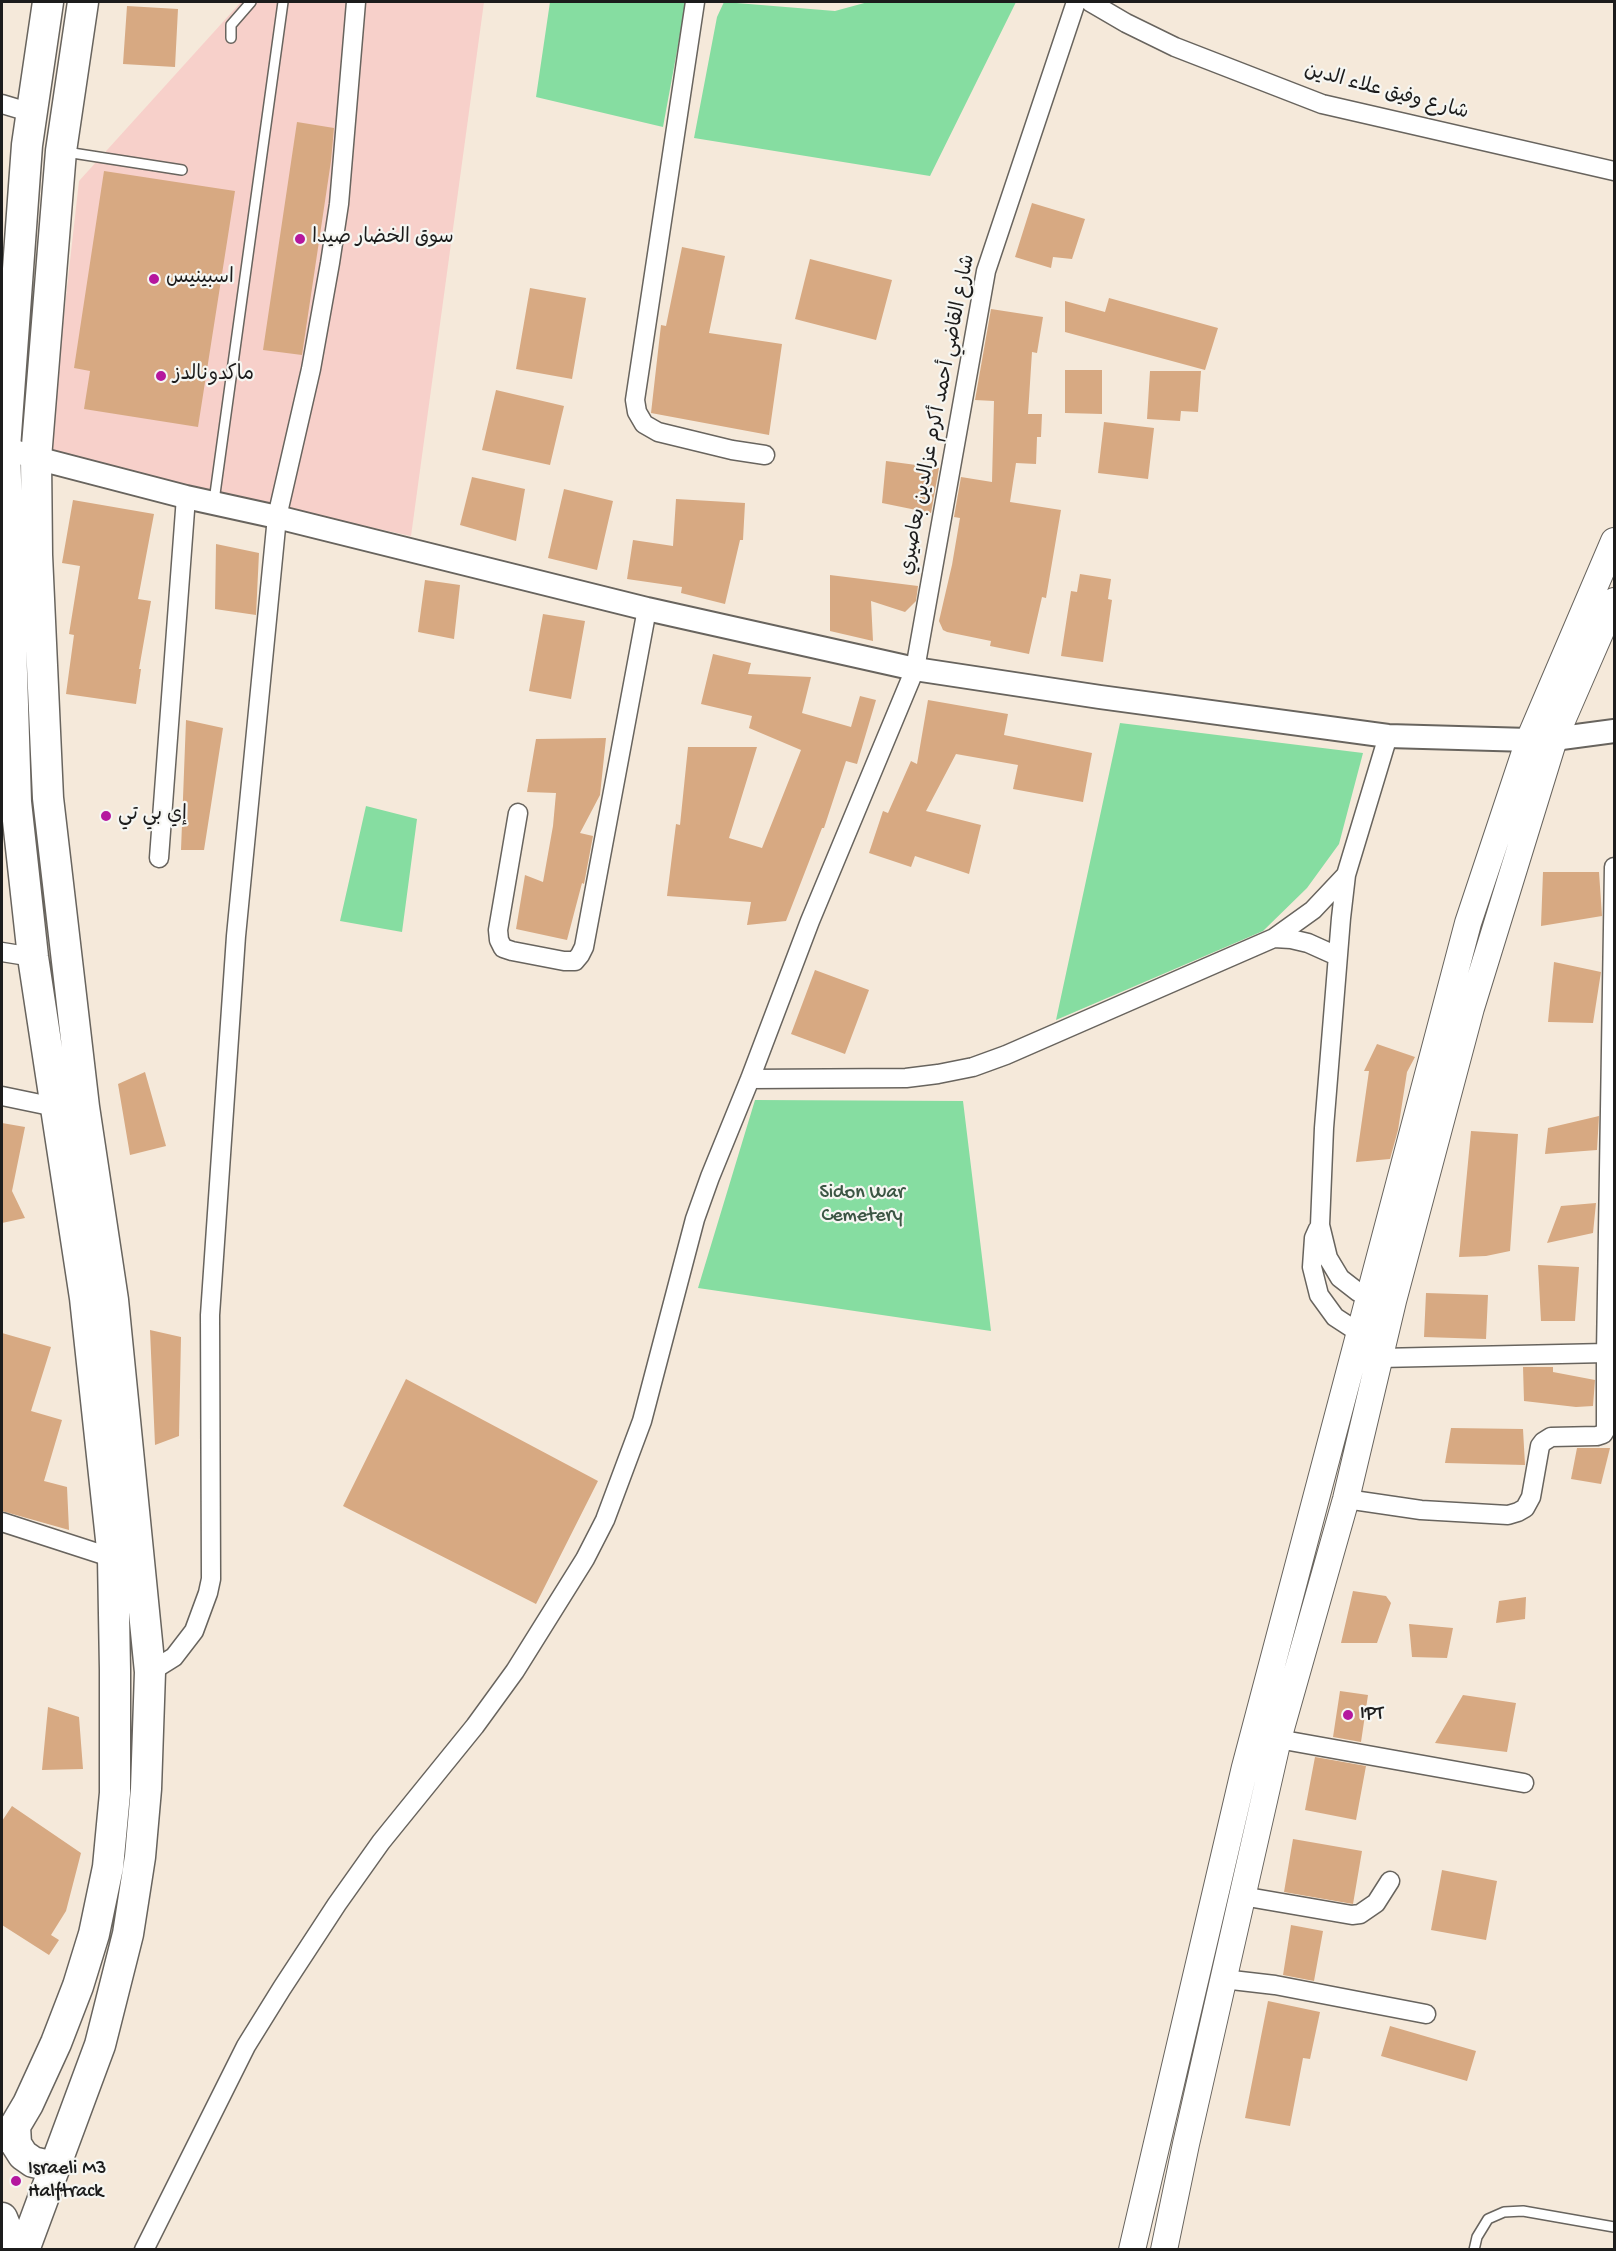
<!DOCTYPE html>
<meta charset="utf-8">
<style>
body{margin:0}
#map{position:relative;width:1616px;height:2251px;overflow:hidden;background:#f5e9da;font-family:"Gochi Hand",sans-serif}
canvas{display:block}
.frame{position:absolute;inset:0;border:3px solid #1c1c1c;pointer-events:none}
</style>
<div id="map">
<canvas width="1616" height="2251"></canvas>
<div class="frame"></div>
</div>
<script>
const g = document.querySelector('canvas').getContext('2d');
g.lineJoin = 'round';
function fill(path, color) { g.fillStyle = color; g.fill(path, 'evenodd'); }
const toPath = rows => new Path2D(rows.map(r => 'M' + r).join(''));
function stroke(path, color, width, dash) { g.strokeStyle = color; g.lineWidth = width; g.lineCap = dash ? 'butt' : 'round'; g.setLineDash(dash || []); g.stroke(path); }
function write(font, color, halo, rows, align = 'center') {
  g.font = font + ' "Gochi Hand","Playpen Sans Arabic",sans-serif'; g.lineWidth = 4.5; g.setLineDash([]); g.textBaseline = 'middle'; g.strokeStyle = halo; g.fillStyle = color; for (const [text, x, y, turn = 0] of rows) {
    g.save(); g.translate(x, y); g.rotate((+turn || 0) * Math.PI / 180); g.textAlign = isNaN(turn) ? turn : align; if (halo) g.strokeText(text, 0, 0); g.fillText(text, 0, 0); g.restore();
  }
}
fill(toPath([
 [241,2,484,2,411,536,48,457,79,181]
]), '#f7d0ca');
fill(toPath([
 [550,2,686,2,663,127,536,97],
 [724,2,835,11,868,2,1016,2,930,176,694,138,717,17],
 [1120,723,1363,753,1339,844,1307,888,1263,931,1056,1020],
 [366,806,417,819,402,932,340,921],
 [755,1100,963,1101,991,1331,698,1288]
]), '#86dda1');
fill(toPath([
 [127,6,178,9,175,67,123,64],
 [297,122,334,128,331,161,302,355,263,350],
 [104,171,235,191,198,427,84,409,90,371,74,368],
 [1032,203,1085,219,1072,259,1053,257,1051,268,1015,257],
 [682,247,725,256,709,333,782,344,769,435,651,413,661,325,666,326],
 [810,259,892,280,876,340,795,319],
 [530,288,586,298,572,379,516,369],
 [1109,298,1218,328,1205,370,1065,332,1065,301,1105,312],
 [991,309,1043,317,1037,353,1032,352,1028,414,1042,414,1041,437,1037,437,1036,464,1016,463,1010,502,1061,510,1046,598,1042,597,1029,654,990,646,991,641,947,632,943,630,939,621,952,565,960,518,954,517,961,477,992,482,994,401,975,400],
 [1065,370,1102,370,1102,414,1065,413],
 [1150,371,1201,371,1198,412,1181,411,1180,421,1147,419],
 [496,390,564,406,550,465,482,450],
 [1104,422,1154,428,1148,479,1098,473],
 [886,461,939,468,931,513,882,503],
 [472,477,525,489,516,541,460,525],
 [564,489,613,501,597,570,548,558],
 [676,499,745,503,743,540,740,540,725,604,681,593,682,587,627,579,633,540,673,546],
 [73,500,154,514,138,599,151,601,139,669,141,669,136,704,66,694,74,635,69,634,80,566,62,563],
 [216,544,259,553,256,615,215,609],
 [1080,574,1111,579,1108,599,1112,600,1103,662,1061,656,1071,591,1077,592],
 [830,575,918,586,916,601,905,612,871,601,873,641,830,631],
 [425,580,460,585,454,639,418,632],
 [543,614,585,621,571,699,529,691],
 [713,654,751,663,748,674,811,677,802,713,851,727,860,696,876,700,857,764,846,761,824,828,822,828,786,921,747,925,751,902,667,896,676,824,680,825,688,747,757,747,729,838,762,848,801,750,749,728,752,716,701,704],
 [928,700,1008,714,1004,735,1092,753,1083,802,1013,789,1018,765,956,754,926,811,981,825,969,874,915,856,911,867,869,853,883,811,888,813,911,761,917,764],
 [186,720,223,728,204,850,181,850],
 [606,738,600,795,580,833,593,836,584,884,582,883,567,940,516,929,525,875,543,882,553,826,556,793,527,792,536,739],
 [1543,872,1599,872,1602,916,1541,926],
 [1554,962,1601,972,1593,1023,1548,1022],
 [815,970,869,990,845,1054,791,1034],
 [1377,1044,1415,1057,1407,1072,1398,1130,1390,1159,1356,1162,1369,1071,1364,1071],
 [145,1072,166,1146,130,1155,118,1084],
 [1599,1116,1597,1150,1545,1154,1548,1128],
 [2,1123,25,1127,12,1191,25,1218,2,1223],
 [1471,1131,1518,1134,1510,1251,1486,1256,1459,1257],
 [1596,1203,1593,1233,1547,1243,1561,1206],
 [1538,1265,1579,1267,1575,1321,1541,1321],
 [1426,1293,1488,1295,1486,1339,1424,1337],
 [150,1330,181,1337,179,1436,155,1445],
 [2,1333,51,1347,31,1411,62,1420,44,1481,67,1487,69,1530,2,1511],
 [1523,1367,1553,1367,1553,1372,1595,1380,1593,1406,1576,1407,1524,1401],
 [406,1379,598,1481,536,1604,343,1506],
 [1451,1428,1523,1429,1525,1465,1445,1463],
 [1577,1448,1610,1448,1601,1484,1571,1479],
 [1353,1591,1386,1596,1391,1603,1377,1643,1341,1643],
 [1526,1597,1525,1619,1496,1623,1499,1601],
 [1409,1624,1453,1628,1447,1658,1412,1657],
 [1340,1691,1368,1695,1361,1742,1333,1737],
 [1463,1695,1516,1703,1507,1752,1435,1743],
 [48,1707,79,1717,83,1769,42,1770],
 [1315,1757,1366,1766,1356,1820,1305,1810],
 [12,1806,81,1853,66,1911,51,1935,59,1940,49,1955,2,1925,2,1821],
 [1293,1839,1362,1851,1353,1904,1284,1892],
 [1442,1870,1497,1881,1486,1940,1431,1930],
 [1291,1925,1323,1931,1314,1981,1283,1975],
 [1268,2001,1320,2012,1310,2059,1303,2058,1290,2126,1245,2118],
 [1390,2026,1476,2051,1467,2081,1381,2056]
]), '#d7a982');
const service = toPath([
 [231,38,231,25,251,2],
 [66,152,182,170],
 [214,501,283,2],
 [1474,2250,1477,2237,1488,2219,1504,2212,1523,2211,1614,2227]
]);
const minor = toPath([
 [695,2,635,400,637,412,644,424,658,432,732,450,765,455],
 [1090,2,1126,23,1175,47,1322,104,1614,171],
 [2,104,32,113],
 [518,813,498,930,499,940,503,948,512,951,564,961,575,961,580,955,584,947,647,609],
 [159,858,186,497],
 [1274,938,1291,939,1308,943,1337,956],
 [2,952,33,957],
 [750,1079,906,1078,938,1074,973,1067,1006,1055,1274,938,1313,910,1346,875],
 [2,1096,55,1107],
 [1318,1229,1314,1238,1312,1267,1319,1295,1335,1317,1358,1332,1369,1334],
 [1382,1298,1358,1292,1340,1278,1328,1258,1320,1225,1324,1128,1341,918,1346,875,1388,736],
 [1380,1358,1606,1353,1614,867],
 [1346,1499,1421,1510,1508,1515,1518,1512,1525,1508,1531,1497,1540,1446,1543,1442,1551,1437,1597,1436,1603,1434,1606,1429,1606,1353],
 [2,1522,113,1558],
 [150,1672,174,1657,194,1631,208,1593,211,1579,210,1315,236,936,277,517,311,369,330,263,339,204,356,2],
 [1278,1739,1524,1783],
 [1242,1896,1352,1915,1360,1914,1376,1903,1390,1881],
 [1223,1979,1275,1985,1426,2014],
 [144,2250,246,2046,282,1988,337,1904,381,1842,475,1726,515,1671,585,1559,605,1520,642,1421,695,1219,710,1177,750,1079,810,921,915,669,986,271,1076,2]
]);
const tertiary = toPath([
 [2,447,36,458,186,497,277,517,647,609,915,669,1100,697,1388,736,1529,740],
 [1554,739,1614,731]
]);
const secondary = toPath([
 [1132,2250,1245,1767,1468,923,1529,740,1614,541],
 [1164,2250,1186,2144,1278,1739,1346,1499,1393,1301,1471,1008,1554,739,1614,601]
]);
const trunk = toPath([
 [15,2126,16,2144,23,2155,33,2162,46,2165,58,2161],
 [2,2137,15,2126,28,2104,56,2043,78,1986,94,1934,108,1867,115,1793,115,1670,113,1558,85,1298,33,957,16,802,5,448,27,145,48,2],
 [2,2218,15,2250],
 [24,2250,100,2045,128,1934,140,1857,146,1789,150,1672,113,1300,84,1107,48,798,37,555,36,458,61,151,83,2]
]);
stroke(service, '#68645e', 12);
stroke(minor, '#68645e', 21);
stroke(tertiary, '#68645e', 26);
stroke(secondary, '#68645e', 28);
stroke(trunk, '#68645e', 33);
stroke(service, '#fff', 9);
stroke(minor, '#fff', 18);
stroke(tertiary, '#fff', 22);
stroke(secondary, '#fff', 26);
stroke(trunk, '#fff', 30);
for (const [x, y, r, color] of [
 [300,239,6,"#b5179e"],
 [154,279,6,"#b5179e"],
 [161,376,6,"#b5179e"],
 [106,816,6,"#b5179e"],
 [1348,1715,6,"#b5179e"],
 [16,2181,6,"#b5179e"]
]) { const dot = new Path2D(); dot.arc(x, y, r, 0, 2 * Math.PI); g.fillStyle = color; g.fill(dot); stroke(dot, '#f6f6f2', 2); }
write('20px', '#1c1c1c', '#f6f6f2', [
 ["شارع وفيق علاء الدين",1386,93,15],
 ["شارع القاضي أحمد أكرم عزالدين بعاصيري",939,415,-79]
]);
write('20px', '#1c1c1c', '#f6f6f2', [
 ["سوق الخضار صيدا",312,239],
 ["اسبينيس",166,279],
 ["ماكدونالدز",173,376],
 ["إي بي تي",118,816],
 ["IPT",1360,1715],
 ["Israeli M3",28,2170],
 ["Halftrack",28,2193]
], 'left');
write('20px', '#3c5644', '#f6f6f2', [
 ["Sidon War",862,1194],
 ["Cemetery",862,1217]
]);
</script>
